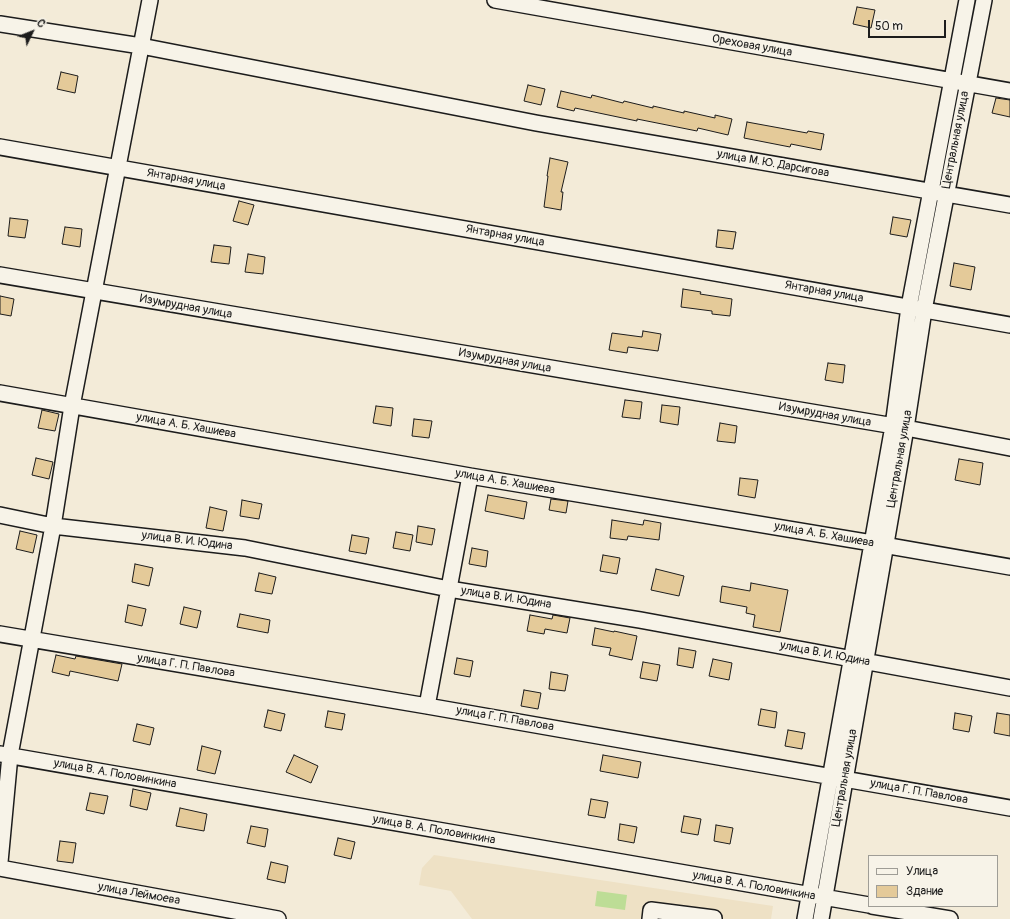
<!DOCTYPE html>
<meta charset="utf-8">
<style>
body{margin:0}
#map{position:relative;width:1010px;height:919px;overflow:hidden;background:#f3ebd8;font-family:Pangolin,sans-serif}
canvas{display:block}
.legend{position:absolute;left:868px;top:855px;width:130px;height:52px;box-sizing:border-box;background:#f7f3e8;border:1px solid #9f9d96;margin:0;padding:5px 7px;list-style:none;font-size:12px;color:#1c1c1c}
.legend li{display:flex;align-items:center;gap:8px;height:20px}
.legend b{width:20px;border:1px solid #9f9d96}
.north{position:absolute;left:12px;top:12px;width:40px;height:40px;-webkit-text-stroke:3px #f7f3e8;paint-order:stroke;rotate:47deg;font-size:11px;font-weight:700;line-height:16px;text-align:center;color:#1c1c1c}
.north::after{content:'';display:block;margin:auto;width:14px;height:18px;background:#1c1c1c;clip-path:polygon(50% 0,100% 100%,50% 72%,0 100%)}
.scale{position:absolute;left:868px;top:20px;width:78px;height:18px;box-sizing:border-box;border:2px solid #1c1c1c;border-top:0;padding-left:5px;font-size:12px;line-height:14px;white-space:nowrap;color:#1c1c1c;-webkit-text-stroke:3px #f7f3e8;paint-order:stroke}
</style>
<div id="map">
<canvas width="1010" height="919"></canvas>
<ul class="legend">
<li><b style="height:5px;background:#f7f3e8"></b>Улица</li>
<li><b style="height:11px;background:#e4ca99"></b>Здание</li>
</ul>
<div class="north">С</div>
<div class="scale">50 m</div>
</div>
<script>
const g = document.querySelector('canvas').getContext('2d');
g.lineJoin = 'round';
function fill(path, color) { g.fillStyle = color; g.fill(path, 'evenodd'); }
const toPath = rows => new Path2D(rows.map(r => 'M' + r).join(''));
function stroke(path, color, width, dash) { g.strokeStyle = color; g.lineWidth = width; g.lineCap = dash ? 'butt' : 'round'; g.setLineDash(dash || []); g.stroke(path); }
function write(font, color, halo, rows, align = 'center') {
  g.font = font + ' Pangolin,sans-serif'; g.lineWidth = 3; g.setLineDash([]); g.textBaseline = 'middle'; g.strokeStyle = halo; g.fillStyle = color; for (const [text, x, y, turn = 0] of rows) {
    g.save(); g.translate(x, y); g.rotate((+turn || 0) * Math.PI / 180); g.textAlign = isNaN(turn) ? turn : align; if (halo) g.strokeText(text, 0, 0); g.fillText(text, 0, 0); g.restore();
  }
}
fill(toPath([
 [434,855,773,906,771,919,472,919,451,891,419,885,422,868]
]), '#eee1c5');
fill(toPath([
 [597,891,627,895,625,910,595,906]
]), '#bddd96');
const building = toPath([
 [857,7,875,10,871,28,853,24,857,7],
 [61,72,78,76,75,93,57,89,61,72],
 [528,85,545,89,541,105,524,101,528,85],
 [561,91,591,98,592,95,623,103,624,101,653,108,653,106,684,113,684,111,715,118,715,115,732,119,728,135,698,128,697,131,637,119,637,121,575,108,574,111,557,107,561,91],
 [996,98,1010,100,1010,117,992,113,996,98],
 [747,122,807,133,808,131,824,134,821,150,791,144,790,147,744,138,747,122],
 [550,158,568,162,561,192,563,192,561,210,544,207,548,176,547,176,550,158],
 [239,201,254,205,248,225,233,221,239,201],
 [893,217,911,220,907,237,890,234,893,217],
 [10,218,28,220,25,238,8,236,10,218],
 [65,227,82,229,80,247,62,244,65,227],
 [718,230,736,232,733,249,716,247,718,230],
 [214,245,231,247,229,264,211,262,214,245],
 [248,254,265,257,263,274,245,272,248,254],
 [954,263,975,267,971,290,950,286,954,263],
 [683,289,701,292,700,294,732,299,730,316,712,314,712,311,681,307,683,289],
 [0,296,14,299,11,316,0,314,0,296],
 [643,331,661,334,658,351,628,347,627,353,609,350,612,333,642,337,643,331],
 [828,363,845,365,843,383,825,380,828,363],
 [625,400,642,402,640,419,622,417,625,400],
 [662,405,680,407,678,425,660,422,662,405],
 [376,406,393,408,391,426,373,423,376,406],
 [42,410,59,414,55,431,38,428,42,410],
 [414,419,432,421,429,438,412,436,414,419],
 [720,423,737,426,735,443,717,441,720,423],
 [36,458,53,462,49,479,32,475,36,458],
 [959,459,983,463,980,485,955,480,959,459],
 [740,478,758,480,755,498,738,495,740,478],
 [488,495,527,502,524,519,485,511,488,495],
 [551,499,568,501,566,513,549,510,551,499],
 [242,500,262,504,259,519,240,516,242,500],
 [210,507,227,511,223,531,206,528,210,507],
 [612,520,643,525,644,520,661,523,659,540,628,536,627,540,610,538,612,520],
 [418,526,435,529,432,545,416,542,418,526],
 [20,531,37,535,33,553,16,549,20,531],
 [396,532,413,535,410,551,393,548,396,532],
 [352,535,369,538,366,554,349,551,352,535],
 [472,548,488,551,486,567,469,564,472,548],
 [603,555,620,558,617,574,600,571,603,555],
 [135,564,153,568,149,586,132,582,135,564],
 [656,569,684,576,679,596,651,590,656,569],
 [259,573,276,577,272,594,255,591,259,573],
 [751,583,788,590,780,632,753,627,755,615,746,613,747,607,720,602,722,586,750,591,751,583],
 [128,605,146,609,142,626,125,622,128,605],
 [184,607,201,611,197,628,180,624,184,607],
 [240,614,270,620,268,633,237,627,240,614],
 [530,615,552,619,553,615,570,618,567,633,545,629,544,634,527,631,530,615],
 [595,628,614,632,614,631,637,636,632,660,609,655,611,648,592,645,595,628],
 [679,648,696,651,693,668,677,665,679,648],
 [56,655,75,659,76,656,122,664,118,681,70,671,69,676,52,672,56,655],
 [457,658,473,661,470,677,454,674,457,658],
 [713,659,732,663,729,680,709,676,713,659],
 [643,662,660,665,657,681,640,678,643,662],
 [551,672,568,675,565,691,549,689,551,672],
 [524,690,541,693,538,709,521,706,524,690],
 [761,709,777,712,775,728,758,725,761,709],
 [268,710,285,714,281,731,264,727,268,710],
 [328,711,345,714,342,730,325,727,328,711],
 [955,713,972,716,969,732,953,729,955,713],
 [997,713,1010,715,1010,736,994,733,997,713],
 [137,724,154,728,150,745,133,741,137,724],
 [788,730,805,733,802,749,785,746,788,730],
 [202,746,221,751,215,774,197,770,202,746],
 [294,755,318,766,311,783,286,772,294,755],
 [603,755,641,762,638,778,600,771,603,755],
 [133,789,151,793,147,810,130,806,133,789],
 [90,793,108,796,104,814,86,810,90,793],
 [591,799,608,802,605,818,588,815,591,799],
 [180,808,207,814,204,831,176,826,180,808],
 [684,816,701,819,698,835,681,832,684,816],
 [620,824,637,827,634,843,618,840,620,824],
 [716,825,733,828,730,844,714,841,716,825],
 [251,826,268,829,265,847,247,843,251,826],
 [338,838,355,842,351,859,334,855,338,838],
 [60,841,76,843,73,863,57,861,60,841],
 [271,862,288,866,285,883,267,879,271,862]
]);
fill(building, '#e4ca99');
stroke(building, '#1c1c1c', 1);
const minor = toPath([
 [495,0,1010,91],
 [0,24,141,46,536,123,1010,205],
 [0,147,1010,325],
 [0,275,906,428,1010,448],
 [0,393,470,476,872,543,1010,567],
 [0,515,53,526,245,548,449,589,640,620,1010,688],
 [0,634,427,706,1010,808],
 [427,706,470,476],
 [0,754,869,905],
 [0,862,10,755,53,526,72,406,150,0],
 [0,868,278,919],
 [872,906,950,919],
 [650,919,651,910,714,918,714,919],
 [805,919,893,426,909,307,967,0],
 [821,919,906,428,924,310,984,0]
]);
stroke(minor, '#1c1c1c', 18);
stroke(minor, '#f7f3e8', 15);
write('12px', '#1c1c1c', '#f7f3e8', [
 ["Ореховая улица",752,46,10],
 ["Центральная улица",956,140,-79],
 ["улица М. Ю. Дарсигова",773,164,10],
 ["Янтарная улица",186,180,10],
 ["Янтарная улица",505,236,10],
 ["Янтарная улица",824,292,10],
 ["Изумрудная улица",186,307,10],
 ["Изумрудная улица",505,361,10],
 ["Изумрудная улица",825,415,10],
 ["улица А. Б. Хашиева",186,426,10],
 ["Центральная улица",900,459,-80],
 ["улица А. Б. Хашиева",505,482,10],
 ["улица А. Б. Хашиева",824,535,10],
 ["улица В. И. Юдина",187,541,7],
 ["улица В. И. Юдина",506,598,9],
 ["улица В. И. Юдина",825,654,11],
 ["улица Г. П. Павлова",186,666,9],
 ["улица Г. П. Павлова",505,719,10],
 ["улица В. А. Половинкина",115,774,10],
 ["Центральная улица",845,778,-80],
 ["улица Г. П. Павлова",919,792,10],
 ["улица В. А. Половинкина",434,830,10],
 ["улица В. А. Половинкина",754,886,10],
 ["улица Леймоева",139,894,10]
]);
</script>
